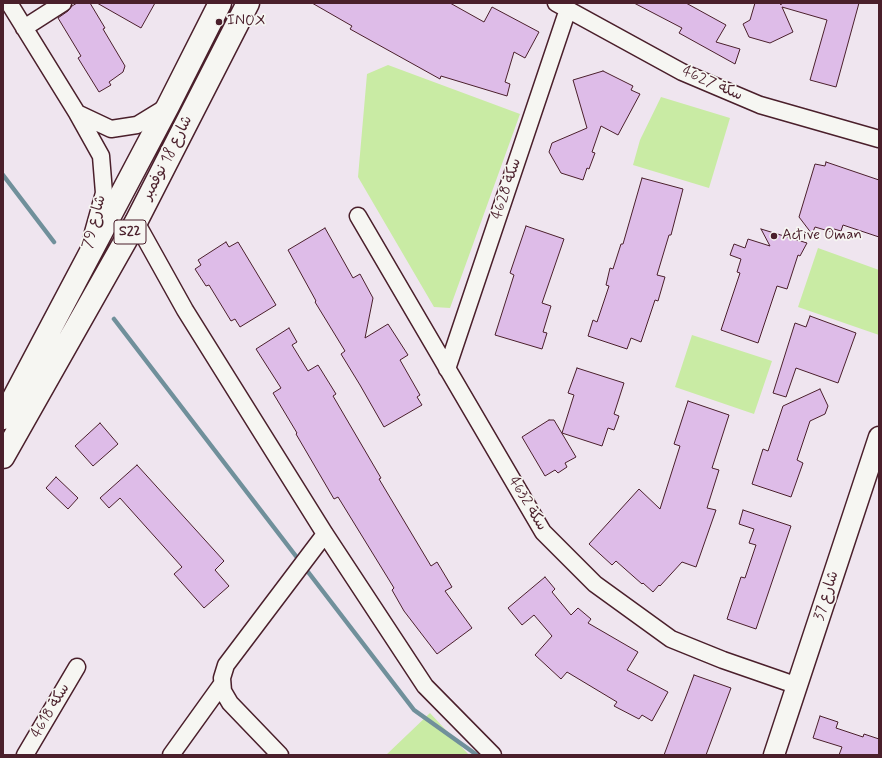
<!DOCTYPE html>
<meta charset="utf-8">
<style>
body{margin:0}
#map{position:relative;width:882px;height:758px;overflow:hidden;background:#efe5ef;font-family:Mynerve,sans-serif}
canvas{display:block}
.frame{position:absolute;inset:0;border:4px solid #4a1f2b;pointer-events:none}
</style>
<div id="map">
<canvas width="882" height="758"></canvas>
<div class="frame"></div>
</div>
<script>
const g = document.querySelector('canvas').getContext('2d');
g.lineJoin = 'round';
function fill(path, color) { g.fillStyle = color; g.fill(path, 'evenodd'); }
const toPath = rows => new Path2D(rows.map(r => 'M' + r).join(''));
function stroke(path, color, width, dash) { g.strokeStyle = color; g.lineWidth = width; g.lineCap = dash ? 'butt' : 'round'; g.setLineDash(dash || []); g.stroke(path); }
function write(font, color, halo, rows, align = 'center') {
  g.font = font + ' Mynerve,"Playpen Sans Arabic",sans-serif'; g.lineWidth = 3.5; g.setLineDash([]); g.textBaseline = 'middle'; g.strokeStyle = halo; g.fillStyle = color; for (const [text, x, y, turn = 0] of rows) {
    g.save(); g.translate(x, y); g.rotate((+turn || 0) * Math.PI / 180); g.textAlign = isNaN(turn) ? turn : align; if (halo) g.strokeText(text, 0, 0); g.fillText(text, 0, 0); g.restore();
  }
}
fill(toPath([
 [388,65,520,114,450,308,434,307,358,177,367,74],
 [661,97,730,118,709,188,633,165,640,140],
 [818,248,879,270,879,335,798,307],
 [692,335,772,361,754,414,675,387],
 [430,713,469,755,386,755]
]), '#c9eba4');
stroke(toPath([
 [3,175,54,242],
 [114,319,414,710,477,755]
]), '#70909b', 4.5);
const building = toPath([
 [77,3,90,3,105,28,103,29,125,66,123,72,109,82,111,85,99,92,78,58,81,56,58,18,68,11,72,6,77,3],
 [97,3,155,3,141,28,97,3],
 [312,3,450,3,484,22,492,7,539,32,525,58,514,52,505,82,510,84,507,96,441,76,440,79,350,29,352,26,312,3],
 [634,3,686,3,726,25,716,42,740,49,735,64,679,33,682,28,634,3],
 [755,3,780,3,781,5,781,3,859,3,836,87,810,80,827,20,782,7,793,32,770,43,749,37,743,24,750,20,755,3],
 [603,71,633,86,631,90,640,94,618,135,601,126,592,152,595,153,589,169,587,168,583,180,561,173,549,152,552,143,587,128,573,80,603,71],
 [826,162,879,180,879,237,843,225,841,231,834,229,832,232,815,227,812,234,799,217,815,164,825,166,826,162],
 [642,178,683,189,671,235,669,235,657,275,665,277,658,301,655,300,641,342,631,338,627,349,588,336,593,320,597,322,609,286,606,285,610,268,613,269,621,244,623,244,642,178],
 [526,226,564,239,542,303,551,306,543,332,547,333,542,349,495,335,514,275,510,273,526,226],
 [325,228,353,278,360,274,373,298,365,338,388,324,408,355,400,360,420,395,417,397,422,405,384,427,360,385,341,354,345,351,315,302,316,301,288,250,325,228],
 [761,229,807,243,800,256,798,255,787,289,777,286,758,343,721,330,740,273,737,272,741,259,730,255,734,244,745,248,748,239,770,246,761,229],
 [226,242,229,247,238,242,276,305,240,327,235,319,231,321,209,285,206,286,195,269,201,265,198,260,226,242],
 [810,316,856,333,838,383,796,368,786,397,773,393,795,323,806,327,810,316],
 [289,328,297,342,292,345,308,371,318,365,336,394,333,396,381,478,379,479,431,566,437,562,452,587,445,591,472,628,437,654,404,611,392,590,394,588,338,497,334,499,296,434,297,433,273,393,281,388,256,349,289,328],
 [577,368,624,383,614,414,619,416,614,430,608,428,602,446,562,433,574,395,568,393,577,368],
 [820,389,828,406,825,414,810,421,797,460,803,463,791,497,752,484,763,449,768,451,783,406,820,389],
 [688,401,729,415,712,468,719,470,707,508,716,510,696,567,682,562,660,586,659,585,653,592,643,583,642,584,616,561,612,565,589,544,639,489,660,509,680,446,674,444,688,401],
 [549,420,554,420,576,457,565,463,567,467,558,473,555,470,545,476,522,437,549,420],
 [100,423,118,444,93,466,75,446,100,423],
 [137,465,224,561,215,570,229,586,204,608,174,574,182,567,120,498,109,508,100,498,137,465],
 [56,477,78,498,68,509,46,488,56,477],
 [743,510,791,526,756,629,727,619,741,577,745,578,756,545,749,543,754,529,739,524,743,510],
 [545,577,555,589,552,592,571,615,578,608,591,619,588,623,638,652,627,670,668,692,652,721,642,715,639,719,614,706,617,702,567,672,561,679,535,655,552,636,534,615,522,625,508,608,545,577],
 [694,675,731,688,706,755,664,755,694,675],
 [820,716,838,722,836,728,863,737,864,734,879,739,879,755,839,755,842,747,813,738,820,716]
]);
fill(building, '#debce8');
stroke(building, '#4a1f2b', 1);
const minor = toPath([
 [9,3,77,113,101,156,104,193,92,236],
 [556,3,682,72,760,105,879,139],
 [24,28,63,3],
 [77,113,111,129,137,125,168,106],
 [358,216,543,532,595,584,671,639,723,660,798,686],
 [136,222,185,310,325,534,425,686,493,755],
 [447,369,568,9],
 [25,755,77,667],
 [171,755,222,684],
 [280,755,230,703,223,691,222,678,226,665,325,534]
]);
const tertiary = toPath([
 [774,755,879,437]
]);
const primary = toPath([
 [3,418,168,106,220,3],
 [3,457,136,222,248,3]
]);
stroke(minor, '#4a1f2b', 19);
stroke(tertiary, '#4a1f2b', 23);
stroke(primary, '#4a1f2b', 25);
stroke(minor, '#f6f6f2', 16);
stroke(tertiary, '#f6f6f2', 20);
stroke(primary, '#f6f6f2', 22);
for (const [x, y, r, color] of [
 [219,22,4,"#4a1f2b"],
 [774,236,4,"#4a1f2b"]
]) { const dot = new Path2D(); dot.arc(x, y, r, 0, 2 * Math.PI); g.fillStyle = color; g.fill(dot); stroke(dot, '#f6f6f2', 1.5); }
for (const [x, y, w] of [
 [130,232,32]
]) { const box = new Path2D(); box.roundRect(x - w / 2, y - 12, w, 24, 3); g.fillStyle = '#f6f6f2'; g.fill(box); stroke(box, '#4a1f2b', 1); }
write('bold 14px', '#4a1f2b', null, [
 ["S22",130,232]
]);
write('15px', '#4a1f2b', '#f6f6f2', [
 ["INOX",227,22],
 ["Active Oman",782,236]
], 'left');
write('15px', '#4a1f2b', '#f6f6f2', [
 ["سكة 4627",712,84,24],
 ["شارع 18 نوفمبر",168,158,-63],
 ["سكة 4628",507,189,-71],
 ["79 شارع",95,222,-75],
 ["سكة 4632",527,504,59],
 ["شارع 37",827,596,-72],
 ["سكة 4618",51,711,-59]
]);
</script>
